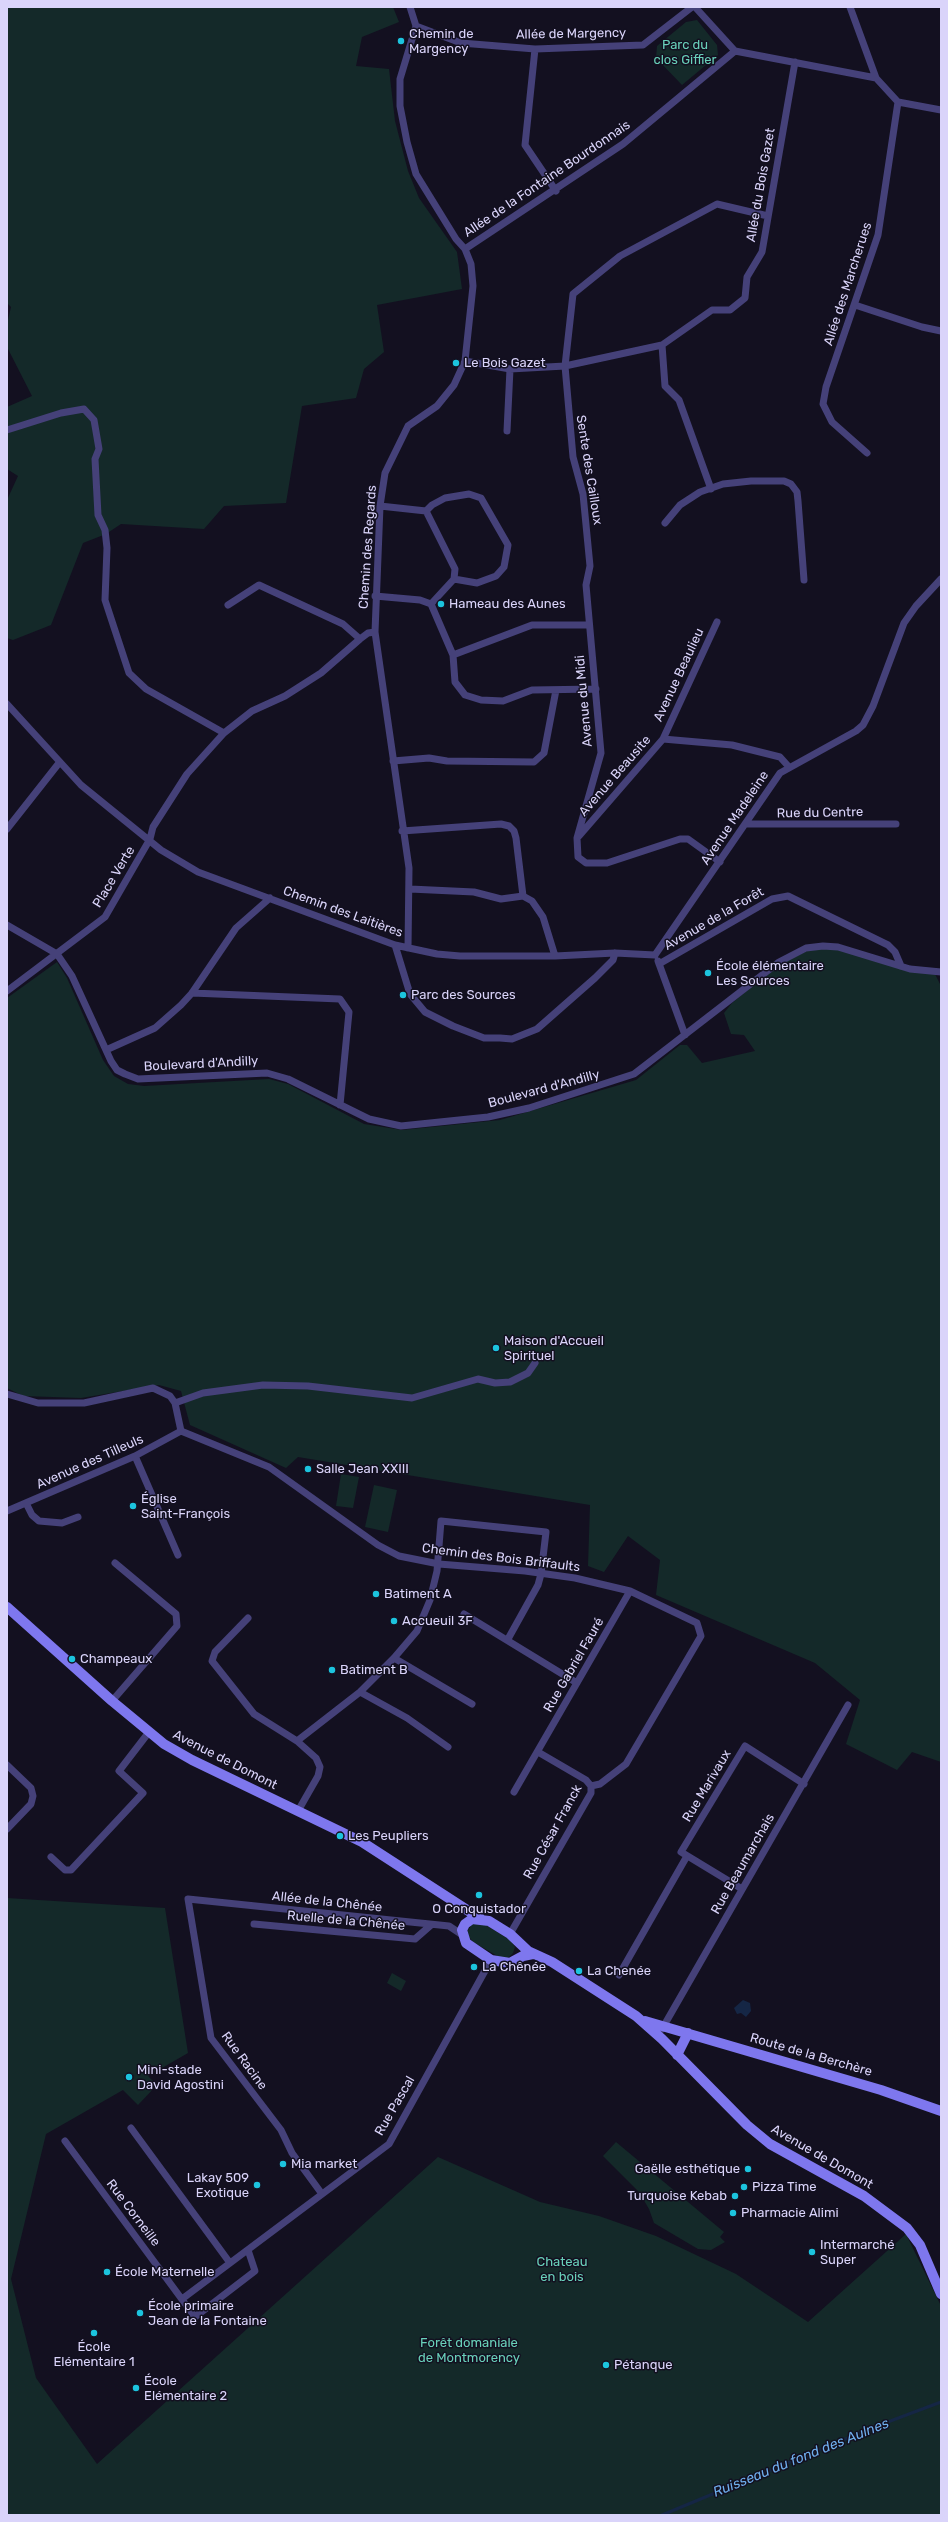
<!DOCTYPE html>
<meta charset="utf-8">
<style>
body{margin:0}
#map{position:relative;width:948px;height:2522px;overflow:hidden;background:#131020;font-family:Rubik,sans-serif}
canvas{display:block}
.frame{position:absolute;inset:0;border:8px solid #dad4fa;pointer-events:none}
</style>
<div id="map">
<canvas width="948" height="2522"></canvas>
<div class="frame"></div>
</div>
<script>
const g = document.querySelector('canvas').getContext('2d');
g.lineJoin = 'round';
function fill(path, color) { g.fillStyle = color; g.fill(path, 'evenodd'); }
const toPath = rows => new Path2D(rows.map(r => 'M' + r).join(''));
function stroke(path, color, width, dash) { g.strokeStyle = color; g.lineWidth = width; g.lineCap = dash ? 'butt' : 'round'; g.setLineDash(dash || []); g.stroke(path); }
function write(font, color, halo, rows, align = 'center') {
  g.font = font + ' Rubik,sans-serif'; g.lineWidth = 3; g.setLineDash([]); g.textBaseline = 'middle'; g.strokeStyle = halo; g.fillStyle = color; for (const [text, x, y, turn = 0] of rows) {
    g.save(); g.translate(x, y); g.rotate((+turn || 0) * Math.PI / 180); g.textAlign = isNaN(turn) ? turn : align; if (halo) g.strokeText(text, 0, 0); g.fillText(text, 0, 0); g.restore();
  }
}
fill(toPath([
 [7,7,393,7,399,22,362,37,356,66,389,69,395,121,408,171,419,198,457,252,462,289,377,305,384,352,364,369,356,398,302,406,286,503,224,506,204,529,121,524,106,534,83,543,51,625,13,640,7,638,7,500,18,476,7,469,7,407,32,396,7,347,7,324,11,307,7,303],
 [697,20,717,45,718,55,682,85,656,58,657,46,686,22],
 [823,946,934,972,941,986,941,1762,912,1752,897,1770,846,1744,860,1700,815,1663,656,1595,660,1560,628,1536,604,1572,588,1566,590,1505,298,1457,286,1468,190,1425,181,1391,159,1385,81,1398,23,1396,7,1388,7,998,57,962,67,978,103,1060,114,1076,128,1084,144,1086,269,1079,288,1084,364,1124,402,1130,500,1120,636,1080,680,1045,687,1045,702,1063,755,1051,744,1035,731,1034,724,1013,732,1003,781,963,807,951],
 [341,1474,359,1477,353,1508,336,1506],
 [374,1485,397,1490,388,1532,365,1527],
 [7,1898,165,1908,188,2053,148,2076,157,2085,138,2105,123,2090,46,2134,11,2279,36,2378,97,2464,438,2157,540,2202,599,2216,656,2236,736,2274,808,2322,906,2234,941,2306,941,2515,7,2515],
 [473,1923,484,1924,510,1940,515,1947,513,1953,508,1958,501,1958,473,1942,467,1934,468,1930],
 [392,1973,406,1981,401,1991,387,1983],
 [616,2142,724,2232,720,2237,725,2242,711,2250,698,2249,654,2223,649,2209,639,2192,603,2156]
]), '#142929');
fill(toPath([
 [743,2000,750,2003,751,2011,746,2017,741,2013,737,2014,734,2008]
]), '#152645');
stroke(toPath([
 [662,2515,877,2426,941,2402]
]), '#152645', 3);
stroke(toPath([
 [410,7,416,26],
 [695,7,735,51,876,78,898,102,941,110],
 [850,7,876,78],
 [416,26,461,43,535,49,643,45,692,7],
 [535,49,525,145,556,191],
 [465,249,623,144,735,51],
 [855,305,922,327,941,331],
 [662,345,665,386,679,400,711,489],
 [465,361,510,369,565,366,662,345,712,310,730,310,745,298,747,277,762,252,795,62],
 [7,430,61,413,84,409,94,420,99,449,95,459,98,515,105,530,107,548,105,600,129,673,146,689,224,733],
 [507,431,510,369],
 [867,453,832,422,823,404,826,387,878,235,898,102],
 [380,506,426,511,432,505,445,498,469,494,481,498,508,545,504,567,496,576,477,583,454,579],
 [426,511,455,569,454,579,431,604],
 [665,523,680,505,700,492,723,484,751,481,784,481,791,484,797,492,798,501,804,580],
 [375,596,420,600,431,604,453,655,455,682,465,695,481,700,503,701,532,690,596,689],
 [228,605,259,585,343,624,360,639],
 [453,655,532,625,589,625],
 [7,704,81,785,161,850,198,872,395,945,437,954,460,956,555,956,615,953,655,955],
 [663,739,717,622],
 [393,761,429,758,447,761,534,762,544,753,556,690],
 [745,824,896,824],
 [7,829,59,763],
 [402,831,501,824,509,826,514,831,516,838,523,896,532,901,543,917,555,956],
 [579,836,663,739,732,745,780,757,789,767],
 [720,862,688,839,680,839,607,863,586,863,578,857,577,838,601,753,586,585,590,566,583,494,573,457,565,366,573,294,620,256,717,204,768,216],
 [410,889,474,892,501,899,523,896],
 [7,925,57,954,72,976,111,1061,117,1070,125,1074,138,1079,267,1073,288,1079,369,1119,401,1126,488,1117,529,1108,634,1074,779,962,806,948,823,946,838,947,910,969,941,972],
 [395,945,410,994,425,1012,453,1026,484,1038,500,1038,512,1039,537,1029,595,978,613,960,615,953],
 [408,948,409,868,375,632,380,506,385,473,408,426,437,406,454,385,465,361,473,286,471,264,465,249,456,239,416,174,407,142,400,106,400,79,416,26],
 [655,955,780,773,856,731,863,725,873,706,904,623,916,606,941,579],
 [658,961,685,1035],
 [659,964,772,899,788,896,888,945,895,952,901,966],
 [7,991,105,917,150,839,153,827,187,774,224,733,252,711,285,696,321,673,360,639,368,633,375,632],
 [192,993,340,999,349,1012,340,1105],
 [106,1050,155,1028,181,1005,192,993,236,928,270,898],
 [7,1394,38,1403,84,1403,153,1388,170,1396,175,1403,181,1431],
 [175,1403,203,1393,263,1385,308,1386,412,1398,478,1379,495,1383,510,1382,528,1373,535,1363],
 [181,1431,269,1467,378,1545,399,1556,439,1564,525,1571,575,1578,630,1591,697,1623,701,1636,626,1764,600,1784,591,1786],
 [135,1456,178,1555],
 [26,1503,32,1515,39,1521,62,1523,78,1517],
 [7,1511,135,1456,181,1431],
 [464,1614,577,1683],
 [248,1618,215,1652,212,1661,254,1714,297,1741],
 [394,1658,472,1704],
 [360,1692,407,1718,448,1747],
 [112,1701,177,1626,176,1614,115,1563],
 [538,1752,586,1780,591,1786],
 [7,1765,31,1788,33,1796,31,1804,7,1829],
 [514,1792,630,1591],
 [298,1811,318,1776,320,1767,316,1758,297,1741,360,1692,394,1658,417,1631,430,1600,437,1571,441,1521,546,1532,541,1574,538,1585,508,1639],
 [51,1857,65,1870,71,1870,143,1793,119,1771,149,1732],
 [742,1889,681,1852,745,1746,804,1784],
 [254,1924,415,1939,431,1925],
 [510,1934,591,1793,591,1786],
 [619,1975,687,1856],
 [662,2029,848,1705],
 [131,2128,230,2263],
 [65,2141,195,2317,255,2271,248,2250],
 [322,2194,292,2153,281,2130,211,2038,188,1899,449,1926,461,1934],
 [182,2299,389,2144,491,1960]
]), '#454179', 7);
stroke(toPath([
 [7,1607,112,1701,164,1744,192,1760,362,1842,481,1919],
 [533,1954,523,1956,510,1963,491,1960,466,1943,462,1930,465,1924,472,1919,489,1921,510,1934,528,1951,552,1962,636,2016,662,2039,747,2125,770,2144,864,2196,907,2228,920,2245,941,2294],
 [645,2021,881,2090,941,2111],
 [677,2055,688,2033]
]), '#7e77ee', 10);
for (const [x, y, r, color] of [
 [401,41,4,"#1cc4de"],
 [456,363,4,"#1cc4de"],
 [441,604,4,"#1cc4de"],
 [708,973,4,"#1cc4de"],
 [403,995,4,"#1cc4de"],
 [496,1348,4,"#1cc4de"],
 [308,1469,4,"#1cc4de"],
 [133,1506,4,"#1cc4de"],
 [376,1594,4,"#1cc4de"],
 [394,1621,4,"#1cc4de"],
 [72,1659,4,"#1cc4de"],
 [332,1670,4,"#1cc4de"],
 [340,1836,4,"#1cc4de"],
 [479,1895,4,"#1cc4de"],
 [474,1967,4,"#1cc4de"],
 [579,1971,4,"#1cc4de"],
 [129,2077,4,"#1cc4de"],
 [283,2164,4,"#1cc4de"],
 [748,2169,4,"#1cc4de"],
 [257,2185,4,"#1cc4de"],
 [744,2187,4,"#1cc4de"],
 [735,2196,4,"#1cc4de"],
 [733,2213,4,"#1cc4de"],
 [812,2252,4,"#1cc4de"],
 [107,2272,4,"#1cc4de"],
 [140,2313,4,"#1cc4de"],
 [94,2333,4,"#1cc4de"],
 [606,2365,4,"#1cc4de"],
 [136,2388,4,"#1cc4de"]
]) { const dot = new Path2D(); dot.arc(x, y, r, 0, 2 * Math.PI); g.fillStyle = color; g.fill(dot); stroke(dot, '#131020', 1.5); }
write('13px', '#dad4fa', '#131020', [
 ["Chemin de",409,34],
 ["Margency",409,49],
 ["Le Bois Gazet",464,363],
 ["Hameau des Aunes",449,604],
 ["École élémentaire",716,966],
 ["Les Sources",716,981],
 ["Parc des Sources",411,995],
 ["Maison d'Accueil",504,1341],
 ["Spirituel",504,1356],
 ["Salle Jean XXIII",316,1469],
 ["Église",141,1499],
 ["Saint-François",141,1514],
 ["Batiment A",384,1594],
 ["Accueuil 3F",402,1621],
 ["Champeaux",80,1659],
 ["Batiment B",340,1670],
 ["Les Peupliers",348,1836],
 ["O Conquistador",479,1909,"center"],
 ["La Chênée",482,1967],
 ["La Chenée",587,1971],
 ["Mini-stade",137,2070],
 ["David Agostini",137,2085],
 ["Mia market",291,2164],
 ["Gaëlle esthétique",740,2169,"right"],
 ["Lakay 509",249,2178,"right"],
 ["Exotique",249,2193,"right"],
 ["Pizza Time",752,2187],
 ["Turquoise Kebab",727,2196,"right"],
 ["Pharmacie Alimi",741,2213],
 ["Intermarché",820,2245],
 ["Super",820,2260],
 ["École Maternelle",115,2272],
 ["École primaire",148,2306],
 ["Jean de la Fontaine",148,2321],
 ["École",94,2347,"center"],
 ["Elémentaire 1",94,2362,"center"],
 ["Pétanque",614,2365],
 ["École",144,2381],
 ["Elémentaire 2",144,2396]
], 'left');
write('13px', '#dad4fa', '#131020', [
 ["Allée de Margency",571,34,-1],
 ["Allée de la Fontaine Bourdonnais",547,179,-34],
 ["Allée du Bois Gazet",761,185,-80],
 ["Allée des Marcherues",848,284,-72],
 ["Sente des Cailloux",589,470,81],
 ["Chemin des Regards",368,547,-86],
 ["Avenue Beaulieu",679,675,-65],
 ["Avenue du Midi",584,701,-95],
 ["Avenue Beausite",615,776,-49],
 ["Rue du Centre",820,813,-1],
 ["Avenue Madeleine",735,818,-56],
 ["Place Verte",114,877,-59],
 ["Chemin des Laitières",343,912,20],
 ["Avenue de la Forêt",714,919,-30],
 ["Boulevard d'Andilly",201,1064,-3],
 ["Boulevard d'Andilly",544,1089,-15],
 ["Avenue des Tilleuls",90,1462,-24],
 ["Chemin des Bois Briffaults",501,1558,7],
 ["Rue Gabriel Fauré",574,1665,-60],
 ["Avenue de Domont",225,1760,27],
 ["Rue Marivaux",707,1786,-59],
 ["Rue César Franck",553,1832,-61],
 ["Rue Beaumarchais",743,1864,-60],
 ["Allée de la Chênée",327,1902,6],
 ["Ruelle de la Chênée",346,1921,5],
 ["Route de la Berchère",811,2055,16],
 ["Rue Racine",244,2061,54],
 ["Rue Pascal",395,2106,-60],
 ["Avenue de Domont",822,2157,30],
 ["Rue Corneille",133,2213,53]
]);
write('13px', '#69d1ba', '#131020', [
 ["Parc du",685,45],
 ["clos Giffier",685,60],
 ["Chateau",562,2262],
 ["en bois",562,2277],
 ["Forêt domaniale",469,2343],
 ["de Montmorency",469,2358]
]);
write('italic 14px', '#6faeed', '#131020', [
 ["Ruisseau du fond des Aulnes",801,2458,-22]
]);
</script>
